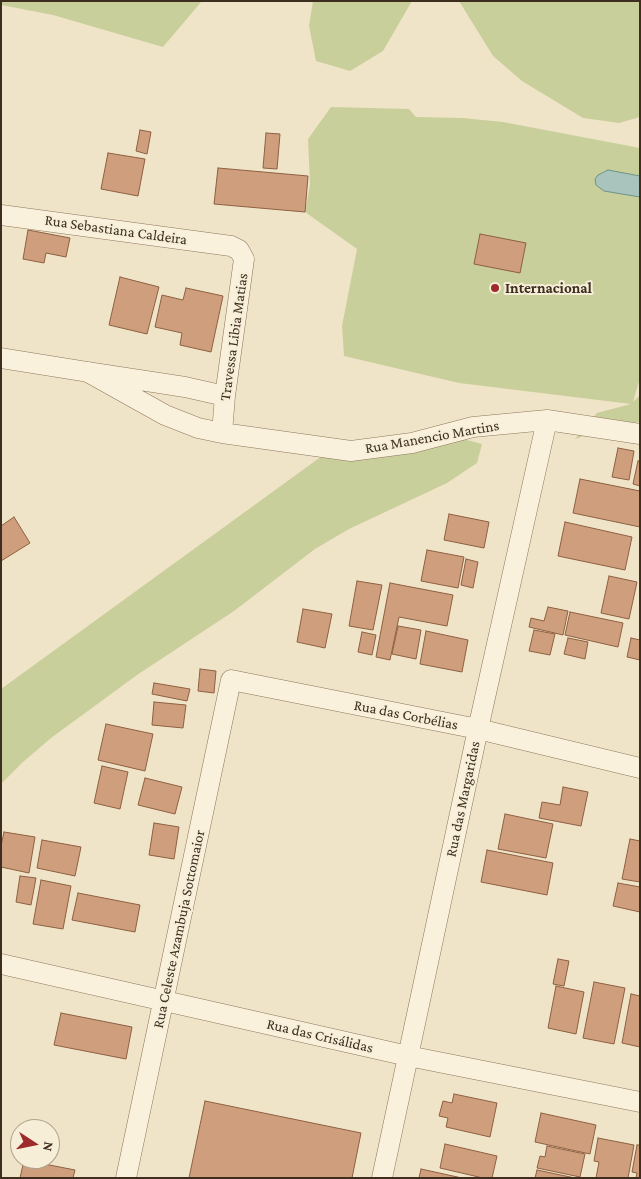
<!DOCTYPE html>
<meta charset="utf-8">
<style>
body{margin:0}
#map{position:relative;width:641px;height:1179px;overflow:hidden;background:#f0e4c8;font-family:"Crimson Pro",serif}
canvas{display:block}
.frame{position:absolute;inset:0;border:2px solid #3d2e20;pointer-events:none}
.north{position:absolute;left:10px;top:1119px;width:50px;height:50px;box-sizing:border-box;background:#f7eed8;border:1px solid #ada18e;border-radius:50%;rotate:101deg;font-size:14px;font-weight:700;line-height:20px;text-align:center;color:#3d2e20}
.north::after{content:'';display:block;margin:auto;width:18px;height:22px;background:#9e2a2b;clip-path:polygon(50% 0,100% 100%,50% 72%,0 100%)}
</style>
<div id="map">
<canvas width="641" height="1179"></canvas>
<div class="frame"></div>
<div class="north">N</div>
</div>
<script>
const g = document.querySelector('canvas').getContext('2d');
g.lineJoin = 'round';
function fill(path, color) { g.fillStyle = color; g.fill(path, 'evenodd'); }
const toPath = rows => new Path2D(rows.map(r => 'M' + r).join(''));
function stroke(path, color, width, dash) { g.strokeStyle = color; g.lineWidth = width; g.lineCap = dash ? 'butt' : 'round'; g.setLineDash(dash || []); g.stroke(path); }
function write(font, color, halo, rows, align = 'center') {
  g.font = font + ' "Crimson Pro",serif'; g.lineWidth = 4; g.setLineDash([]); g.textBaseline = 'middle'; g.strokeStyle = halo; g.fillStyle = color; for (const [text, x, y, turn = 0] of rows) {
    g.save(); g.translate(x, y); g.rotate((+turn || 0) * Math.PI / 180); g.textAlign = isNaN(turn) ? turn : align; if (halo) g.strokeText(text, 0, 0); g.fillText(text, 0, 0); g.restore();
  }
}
fill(toPath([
 [1,1,202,1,163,47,53,15,1,5],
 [313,1,412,1,383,51,350,71,316,61,309,26],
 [459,1,640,1,640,117,619,123,583,118,522,81,493,56],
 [331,107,409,109,416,117,463,118,503,122,640,148,640,378,633,402,640,395,640,422,609,427,575,439,597,413,631,404,459,383,344,356,342,326,357,249,305,212,310,185,308,139],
 [460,438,482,444,477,463,447,483,349,529,315,549,234,611,137,675,51,738,23,762,1,784,1,689,322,456]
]), '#c9cf9b');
const water = toPath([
 [608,170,640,176,640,197,604,191,596,185,595,179,598,175,608,170]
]);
fill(water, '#a9c4bc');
stroke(water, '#6f938a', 1);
const building = toPath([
 [140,130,151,132,147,154,136,151,140,130],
 [266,133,280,134,277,169,263,168,266,133],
 [108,153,145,159,138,196,101,189,108,153],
 [218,168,308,176,305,212,214,204,218,168],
 [28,230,70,238,66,257,46,253,44,263,23,259,28,230],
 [480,234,526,243,520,273,474,264,480,234],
 [120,277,159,287,147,334,109,325,120,277],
 [186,288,223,296,211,352,180,345,182,333,155,327,162,295,183,300,186,288],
 [618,448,634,451,629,480,612,477,618,448],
 [638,461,640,461,640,486,633,484,638,461],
 [580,479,640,491,640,527,573,513,580,479],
 [449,514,489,522,484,548,444,540,449,514],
 [14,517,30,543,1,561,1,526,14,517],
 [565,522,632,537,625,570,558,556,565,522],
 [427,550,464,557,458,588,421,581,427,550],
 [466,559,478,562,473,588,461,585,466,559],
 [609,576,637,582,629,619,601,613,609,576],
 [357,581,382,585,373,630,349,626,357,581],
 [390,583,453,595,447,626,399,617,390,660,376,657,390,583],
 [548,607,568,611,563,635,529,627,531,618,544,621,548,607],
 [303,609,332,614,325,648,297,642,303,609],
 [570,612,623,623,618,647,565,635,570,612],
 [398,626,421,630,416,659,392,654,398,626],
 [534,630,555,634,550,655,529,651,534,630],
 [426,631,468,640,462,672,420,664,426,631],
 [362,632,376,635,372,655,358,652,362,632],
 [568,638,588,642,585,659,564,654,568,638],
 [631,638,640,640,640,660,627,657,631,638],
 [200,669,216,671,214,693,198,691,200,669],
 [154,683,190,689,187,701,152,694,154,683],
 [154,702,186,705,183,728,152,725,154,702],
 [106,724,153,734,145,771,98,760,106,724],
 [102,766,128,772,120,809,94,803,102,766],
 [145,778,182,787,175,814,138,805,145,778],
 [563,787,588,792,581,826,539,818,542,802,560,805,563,787],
 [505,814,553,824,546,858,498,849,505,814],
 [154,823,179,827,174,859,149,855,154,823],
 [4,832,35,837,29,873,1,867,1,846,4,832],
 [630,839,640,841,640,882,622,879,630,839],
 [42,840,81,847,75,876,37,868,42,840],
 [487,850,553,863,547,895,481,882,487,850],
 [20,876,36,878,31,905,16,902,20,876],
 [41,880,71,886,63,929,33,924,41,880],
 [618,883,640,887,640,912,613,906,618,883],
 [78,893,140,905,135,932,72,920,78,893],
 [558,959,569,961,564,986,553,984,558,959],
 [594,982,625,988,614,1044,583,1038,594,982],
 [556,986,584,992,576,1034,548,1028,556,986],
 [631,994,640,996,640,1047,622,1043,631,994],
 [61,1013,132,1027,126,1059,54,1045,61,1013],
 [454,1094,497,1103,490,1137,446,1127,448,1118,439,1116,443,1101,452,1103,454,1094],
 [205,1101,361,1133,352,1178,189,1178,205,1101],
 [541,1113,596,1125,590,1154,535,1142,541,1113],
 [598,1138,634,1145,628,1178,596,1178,599,1162,594,1161,598,1138],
 [445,1144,497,1156,492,1178,483,1178,440,1168,445,1144],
 [637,1145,640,1145,640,1178,636,1178,637,1173,632,1172,637,1145],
 [547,1146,585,1154,580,1177,537,1168,540,1156,545,1157,547,1146],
 [24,1160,75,1170,73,1178,20,1178,24,1160],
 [421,1169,462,1178,419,1178,421,1169],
 [537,1170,575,1178,535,1178,537,1170]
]);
fill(building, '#cf9f7d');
stroke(building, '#8d5f41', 1);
const minor = toPath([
 [1,215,231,246,239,250,244,259,225,396,222,433],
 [1,358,88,372,185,387,225,396],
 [88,372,165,415,198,428,222,433,351,451,412,443,473,427,547,420,640,434],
 [1,964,408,1056,640,1102],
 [126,1178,231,680,478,729,640,768],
 [382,1178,478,729,547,420]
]);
stroke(minor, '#8d765c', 21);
stroke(minor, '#faf1dc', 20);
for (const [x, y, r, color] of [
 [495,288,5,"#9e2a2b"]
]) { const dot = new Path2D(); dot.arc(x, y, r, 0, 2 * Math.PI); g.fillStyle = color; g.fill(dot); stroke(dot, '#f7eed8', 2); }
write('15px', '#3d2e20', '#f7eed8', [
 ["Rua Sebastiana Caldeira",116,230,8],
 ["Travessa Libia Matias",234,337,-82],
 ["Rua Manencio Martins",432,437,-10],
 ["Rua das Corbélias",406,715,11],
 ["Rua das Margaridas",463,799,-78],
 ["Rua Celeste Azambuja Sottomaior",179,929,-78],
 ["Rua das Crisálidas",320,1036,13]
]);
write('bold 15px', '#3d2e20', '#f7eed8', [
 ["Internacional",505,288]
], 'left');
</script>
